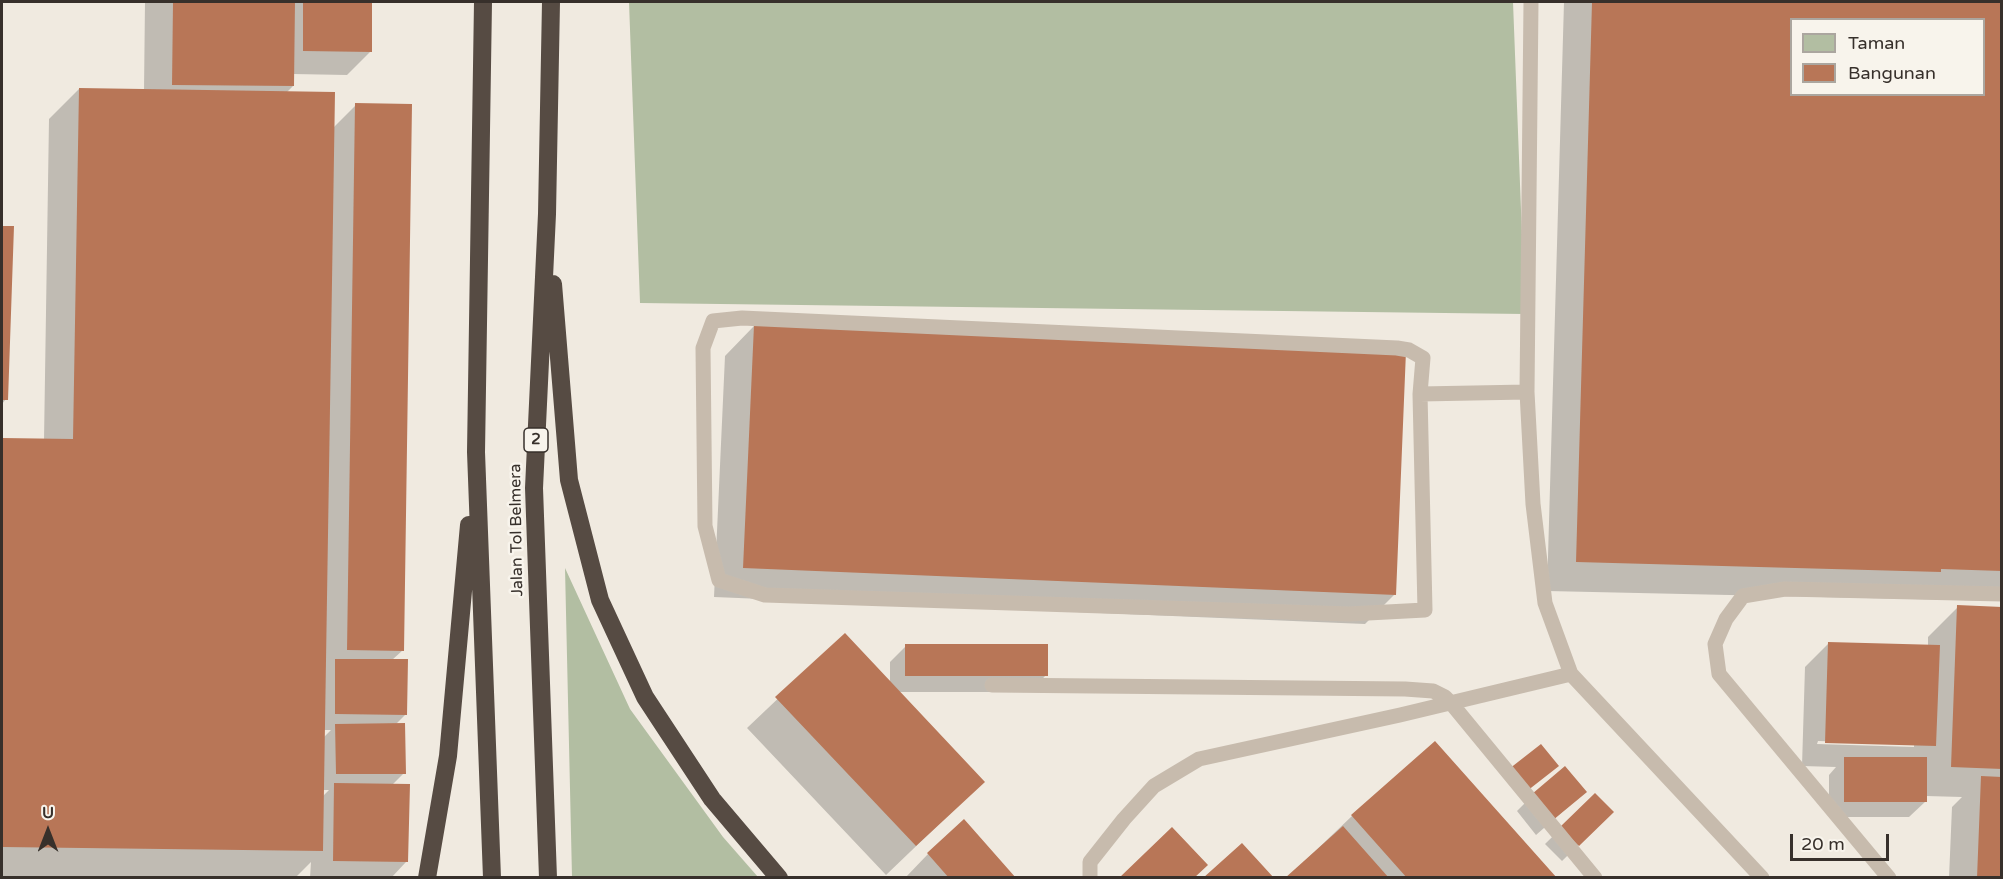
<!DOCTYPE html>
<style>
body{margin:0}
#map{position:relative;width:2003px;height:879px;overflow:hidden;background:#f0eae0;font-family:"Varela Round",sans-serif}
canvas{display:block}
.frame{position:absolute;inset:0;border:3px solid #37302b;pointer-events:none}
.legend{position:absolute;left:1790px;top:18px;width:195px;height:78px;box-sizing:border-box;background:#f8f4ec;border:2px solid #aba69f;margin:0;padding:8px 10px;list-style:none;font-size:18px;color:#37302b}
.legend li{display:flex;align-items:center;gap:12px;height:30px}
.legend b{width:30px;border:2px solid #aba69f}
.north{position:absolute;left:18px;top:801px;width:60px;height:60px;-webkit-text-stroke:4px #f8f4ec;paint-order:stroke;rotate:0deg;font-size:16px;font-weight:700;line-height:24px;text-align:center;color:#37302b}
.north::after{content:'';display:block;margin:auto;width:21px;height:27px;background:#37302b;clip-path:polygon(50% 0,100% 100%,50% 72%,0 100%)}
.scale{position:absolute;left:1790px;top:834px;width:99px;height:27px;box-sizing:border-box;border:3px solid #37302b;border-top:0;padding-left:8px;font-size:18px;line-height:21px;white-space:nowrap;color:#37302b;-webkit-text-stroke:4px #f8f4ec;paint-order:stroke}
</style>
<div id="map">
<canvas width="2003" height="879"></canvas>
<div class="frame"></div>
<ul class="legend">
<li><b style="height:16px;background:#b2bea2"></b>Taman</li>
<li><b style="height:16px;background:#b87657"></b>Bangunan</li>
</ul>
<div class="north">U</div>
<div class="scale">20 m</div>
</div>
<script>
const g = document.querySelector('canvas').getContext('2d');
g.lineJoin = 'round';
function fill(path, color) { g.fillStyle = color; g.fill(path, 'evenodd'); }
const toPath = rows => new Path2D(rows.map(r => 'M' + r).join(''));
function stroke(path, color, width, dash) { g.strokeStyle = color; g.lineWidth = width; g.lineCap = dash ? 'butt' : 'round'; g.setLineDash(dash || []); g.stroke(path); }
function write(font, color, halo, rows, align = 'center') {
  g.font = font + ' "Varela Round",sans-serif'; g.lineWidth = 5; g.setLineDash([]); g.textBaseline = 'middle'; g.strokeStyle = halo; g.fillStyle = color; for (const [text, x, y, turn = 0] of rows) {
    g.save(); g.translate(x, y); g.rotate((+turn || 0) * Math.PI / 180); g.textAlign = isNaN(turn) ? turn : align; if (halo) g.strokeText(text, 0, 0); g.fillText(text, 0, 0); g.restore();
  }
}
fill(toPath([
 [629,2,1513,2,1525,314,640,303],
 [565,568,630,709,723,837,758,877,572,877]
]), '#b2bea2');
fill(toPath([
 [145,2,371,2,371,51,347,75,293,74,293,86,286,93,333,128,356,105,403,650,392,660,406,714,395,725,404,773,392,785,406,862,391,878,310,878,311,862,295,878,2,876,2,439,44,440,49,119,79,89,144,90],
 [324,730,331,730,324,737],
 [323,790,329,790,323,796],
 [1564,2,2002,2,2002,601,1547,591],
 [1792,20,1984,20,1984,94,1792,94],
 [2,227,12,228,6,399,2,404],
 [754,326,1395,594,1365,624,714,597,725,356],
 [1958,607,2002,609,2002,878,1949,878,1952,807,1962,797,1926,796,1926,801,1909,817,1829,817,1829,775,1836,767,1802,766,1805,667,1829,643,1928,646,1928,637],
 [1818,741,1914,744,1914,747,1817,744],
 [845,635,890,683,890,662,906,646,1046,675,1030,692,898,692,983,782,886,875,747,728],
 [1585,792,1536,835,1517,811,1533,795],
 [1595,795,1612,812,1562,861,1545,844],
 [1352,816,1555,878,1287,878],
 [928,854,1014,878,905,878]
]), '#0003');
fill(toPath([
 [173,2,295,2,294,86,172,85],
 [303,2,372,2,372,52,303,51],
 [1592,2,2002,2,2002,571,1941,569,1941,572,1576,562],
 [1792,20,1984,20,1984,94,1792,94],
 [79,88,335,92,323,851,2,847,2,438,73,439],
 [355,103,412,104,404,651,347,650],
 [2,226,14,226,8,400,2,400],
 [754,325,1406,351,1396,595,743,568],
 [1957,605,2002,607,2002,769,1951,767],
 [845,633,985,782,916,846,775,697],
 [1828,642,1940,645,1936,746,1825,743],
 [905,644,1048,644,1048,676,905,676],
 [335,659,408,659,407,715,335,714],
 [405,723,406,774,336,774,335,724],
 [1435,741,1557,878,1407,878,1351,815],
 [1541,744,1559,766,1527,791,1509,769],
 [1844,757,1927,757,1927,802,1844,802],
 [1565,766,1587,792,1553,820,1532,794],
 [1981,776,2002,777,2002,878,1977,878],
 [334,783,410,784,408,862,333,861],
 [1595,793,1614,812,1579,846,1560,827],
 [964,819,1016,878,949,878,927,853],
 [1343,826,1389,878,1285,878],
 [1172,827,1208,865,1194,878,1119,878],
 [1242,843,1274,878,1203,878]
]), '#b87657');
stroke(toPath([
 [1531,2,1527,392,1533,504,1545,603,1571,674,1762,878],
 [742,318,1397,348,1409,350,1423,358,1420,394,1425,610,1349,614,765,595,719,580,705,526,703,348,713,321,742,318],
 [1420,394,1527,392],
 [992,685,1405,689,1433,691,1445,697,1451,703,1595,878],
 [1090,878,1090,862,1124,819,1154,786,1199,759,1400,715,1571,674],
 [1889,878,1719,674,1715,644,1726,619,1743,596,1785,589,2002,594]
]), '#c7bbad', 15);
stroke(toPath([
 [483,2,476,452,492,878],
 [553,284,569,480,600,600,645,697,712,799,779,878],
 [427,878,448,756,469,525],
 [548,878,534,488,547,214,551,2]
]), '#564b43', 18);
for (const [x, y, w] of [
 [536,440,24]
]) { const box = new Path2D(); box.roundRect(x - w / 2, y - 12, w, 24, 4.5); g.fillStyle = '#f8f4ec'; g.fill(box); stroke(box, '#37302b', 1.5); }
write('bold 15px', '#37302b', null, [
 ["2",536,440]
]);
write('16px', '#37302b', '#f8f4ec', [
 ["Jalan Tol Belmera",517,530,-91]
]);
</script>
